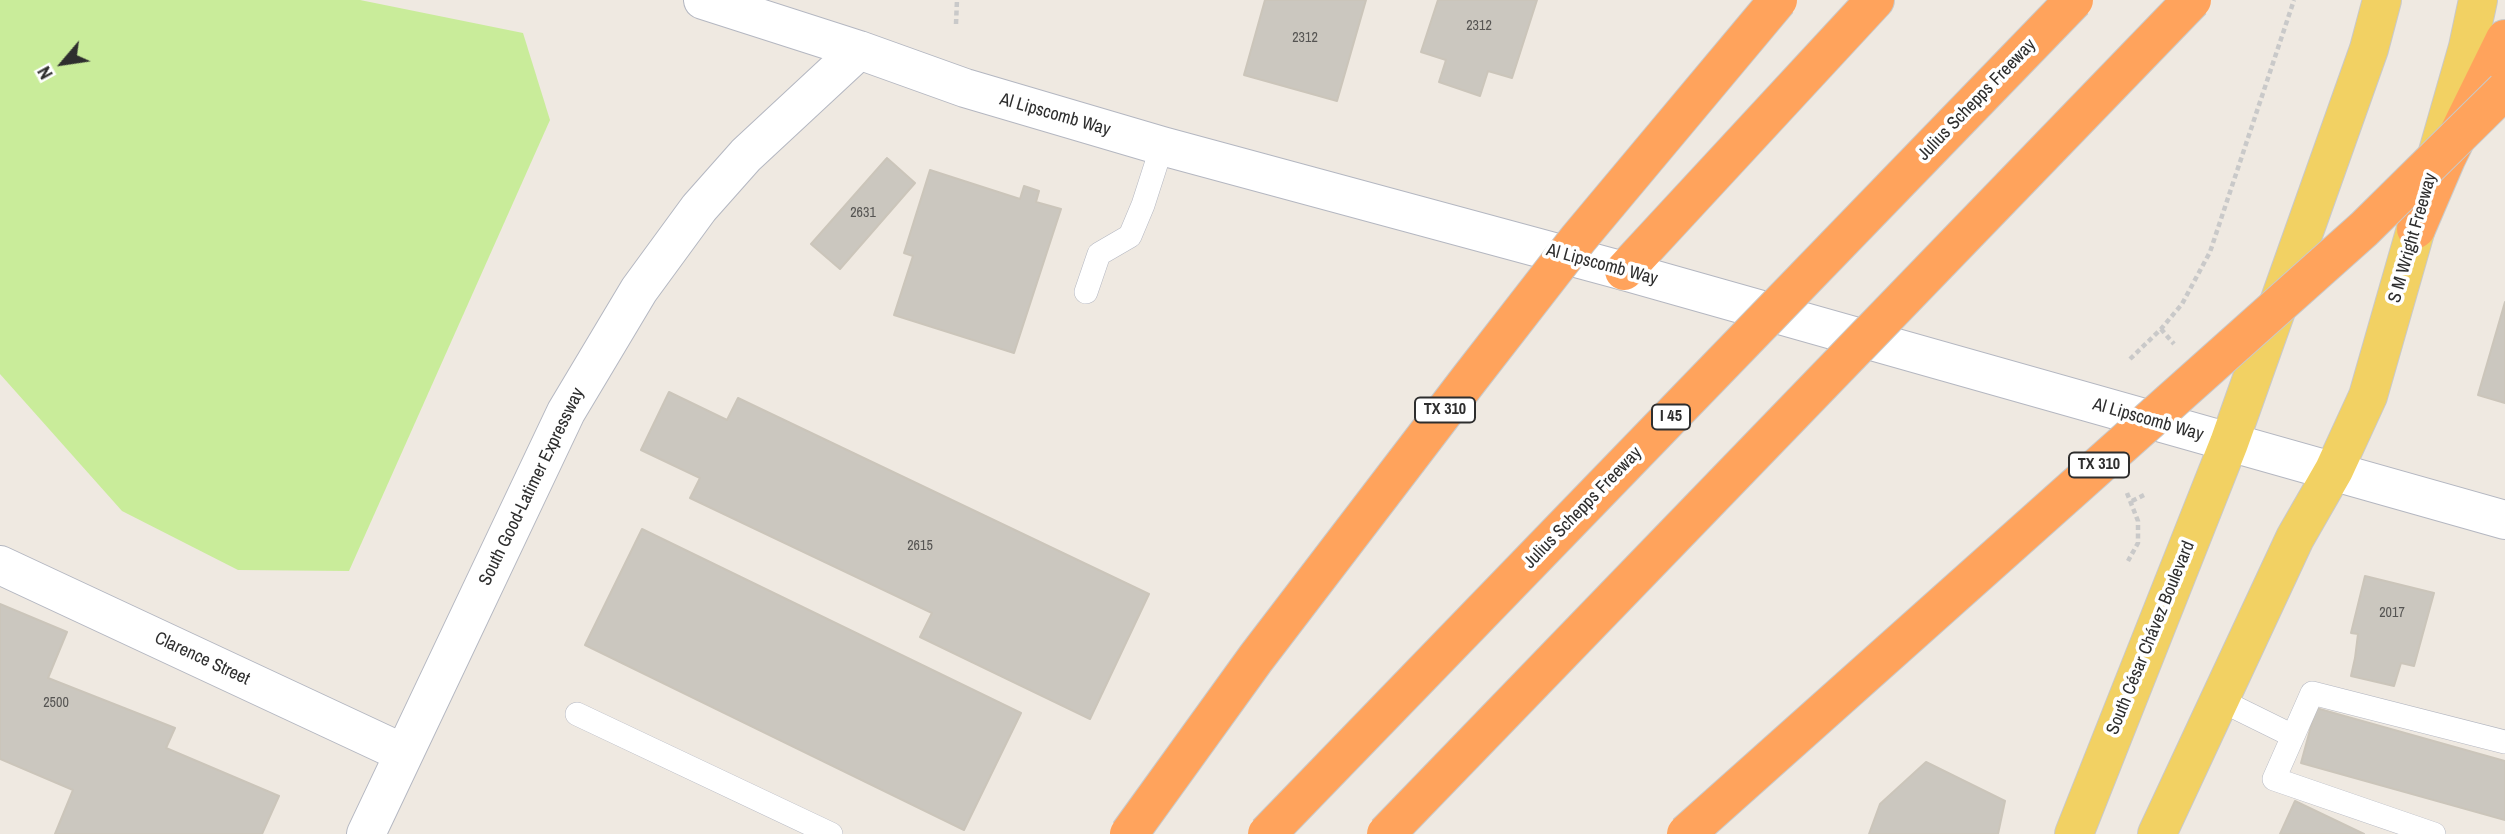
<!DOCTYPE html>
<meta charset="utf-8">
<style>
body{margin:0}
#map{position:relative;width:2505px;height:834px;overflow:hidden;background:#efe9e1;font-family:"Archivo Narrow",sans-serif}
canvas{display:block}
.north{position:absolute;left:28px;top:28px;width:70px;height:70px;-webkit-text-stroke:5px #fff;paint-order:stroke;rotate:241deg;font-size:19px;font-weight:700;line-height:28px;text-align:center;color:#2e2e2e}
.north::after{content:'';display:block;margin:auto;width:24px;height:32px;background:#2e2e2e;clip-path:polygon(50% 0,100% 100%,50% 72%,0 100%)}
</style>
<div id="map">
<canvas width="2505" height="834"></canvas>
<div class="north">N</div>
</div>
<script>
const g = document.querySelector('canvas').getContext('2d');
g.lineJoin = 'round';
function fill(path, color) { g.fillStyle = color; g.fill(path, 'evenodd'); }
const toPath = rows => new Path2D(rows.map(r => 'M' + r).join(''));
function stroke(path, color, width, dash) { g.strokeStyle = color; g.lineWidth = width; g.lineCap = dash ? 'butt' : 'round'; g.setLineDash(dash || []); g.stroke(path); }
function write(font, color, halo, rows, align = 'center') {
  g.font = font + ' "Archivo Narrow",sans-serif'; g.lineWidth = 7; g.setLineDash([]); g.textBaseline = 'middle'; g.strokeStyle = halo; g.fillStyle = color; for (const [text, x, y, turn = 0] of rows) {
    g.save(); g.translate(x, y); g.rotate((+turn || 0) * Math.PI / 180); g.textAlign = isNaN(turn) ? turn : align; if (halo) g.strokeText(text, 0, 0); g.fillText(text, 0, 0); g.restore();
  }
}
fill(toPath([
 [0,0,360,0,523,33,550,120,349,571,238,570,122,511,0,374]
]), '#c9ec9a');
const building = toPath([
 [1265,0,1366,0,1337,101,1244,75,1265,0],
 [1438,0,1537,0,1512,78,1488,71,1480,96,1439,82,1446,60,1421,52,1438,0],
 [887,158,915,183,840,269,811,244,887,158],
 [930,170,1020,199,1024,186,1039,191,1036,202,1061,209,1014,353,894,315,913,256,904,253,930,170],
 [2505,302,2505,403,2478,395,2505,302],
 [669,392,727,420,738,398,1149,594,1090,719,920,637,932,613,690,498,700,478,641,450,669,392],
 [642,529,1021,713,964,830,585,645,642,529],
 [2365,576,2434,593,2414,666,2401,663,2394,686,2351,676,2355,658,2358,634,2351,633,2365,576],
 [0,604,67,632,48,678,175,728,166,748,279,796,262,834,55,834,73,790,0,759,0,604],
 [2316,708,2505,761,2505,820,2301,763,2316,708],
 [1926,762,2005,801,1998,834,1869,834,1880,804,1926,762],
 [2295,801,2364,834,2280,834,2295,801]
]);
fill(building, '#cbc7bf');
stroke(building, '#cbc5ba', 2);
const lane = toPath([
 [1086,292,1099,254,1130,236,1143,205,1162,146],
 [2220,700,2293,736],
 [577,714,831,834],
 [2434,834,2274,779,2312,693,2505,742]
]);
const street = toPath([
 [0,565,403,753]
]);
const secondary = toPath([
 [703,0,859,50,965,88,1162,146,1624,271,2505,520],
 [366,834,566,412,639,290,699,208,746,155,859,50]
]);
const primary = toPath([
 [2074,834,2229,443,2369,49,2382,0],
 [2157,834,2295,538,2334,470,2368,396,2468,47,2478,0]
]);
const highway = toPath([
 [2416,229,2446,159,2505,39],
 [1624,271,1875,0]
]);
stroke(lane, '#b4b7c1', 24);
stroke(street, '#b4b7c1', 40);
stroke(secondary, '#b4b7c1', 40);
stroke(primary, '#c9c9c9', 40);
stroke(highway, '#c9c9c9', 40);
stroke(toPath([
 [956,24,957,0],
 [2161,329,2174,344],
 [2130,359,2161,329,2182,304,2210,252,2294,0],
 [2127,493,2138,521,2138,543,2128,561],
 [2132,501,2144,495]
]), '#c9c9c9', 4.5, [5, 3.5]);
stroke(lane, '#fff', 23);
stroke(street, '#fff', 38);
stroke(secondary, '#fff', 38);
stroke(primary, '#f2d163', 38);
stroke(highway, '#ffa35c', 38);
const highwayBridge = toPath([
 [1129,834,1256,658,1470,378,1578,239,1778,0],
 [1267,834,2074,0],
 [1386,834,2192,0],
 [1686,834,2364,229,2505,90]
]);
stroke(highwayBridge, '#c9c9c9', 40, []);
stroke(highwayBridge, '#ffa35c', 38);
write('14px', '#555452', null, [
 ["2312",1479,26],
 ["2312",1305,38],
 ["2631",863,213],
 ["2615",920,546],
 ["2017",2392,613],
 ["2500",56,703]
]);
for (const [x, y, w] of [
 [1445,410,60],
 [1671,417,38],
 [2099,465,60]
]) { const box = new Path2D(); box.roundRect(x - w / 2, y - 12.5, w, 25, 5); g.fillStyle = '#fff'; g.fill(box); stroke(box, '#2e2e2e', 2); }
write('bold 16px', '#2e2e2e', null, [
 ["TX 310",1445,410],
 ["I 45",1671,417],
 ["TX 310",2099,465]
]);
write('18px', '#2e2e2e', '#fff', [
 ["Julius Schepps Freeway",1977,100,-46],
 ["Al Lipscomb Way",1055,115,16],
 ["S M Wright Freeway",2413,238,-74],
 ["Al Lipscomb Way",1602,265,15],
 ["Al Lipscomb Way",2148,420,16],
 ["South Good-Latimer Expressway",532,487,-64],
 ["Julius Schepps Freeway",1583,508,-46],
 ["South César Chávez Boulevard",2151,638,-68],
 ["Clarence Street",202,659,25]
]);
</script>
